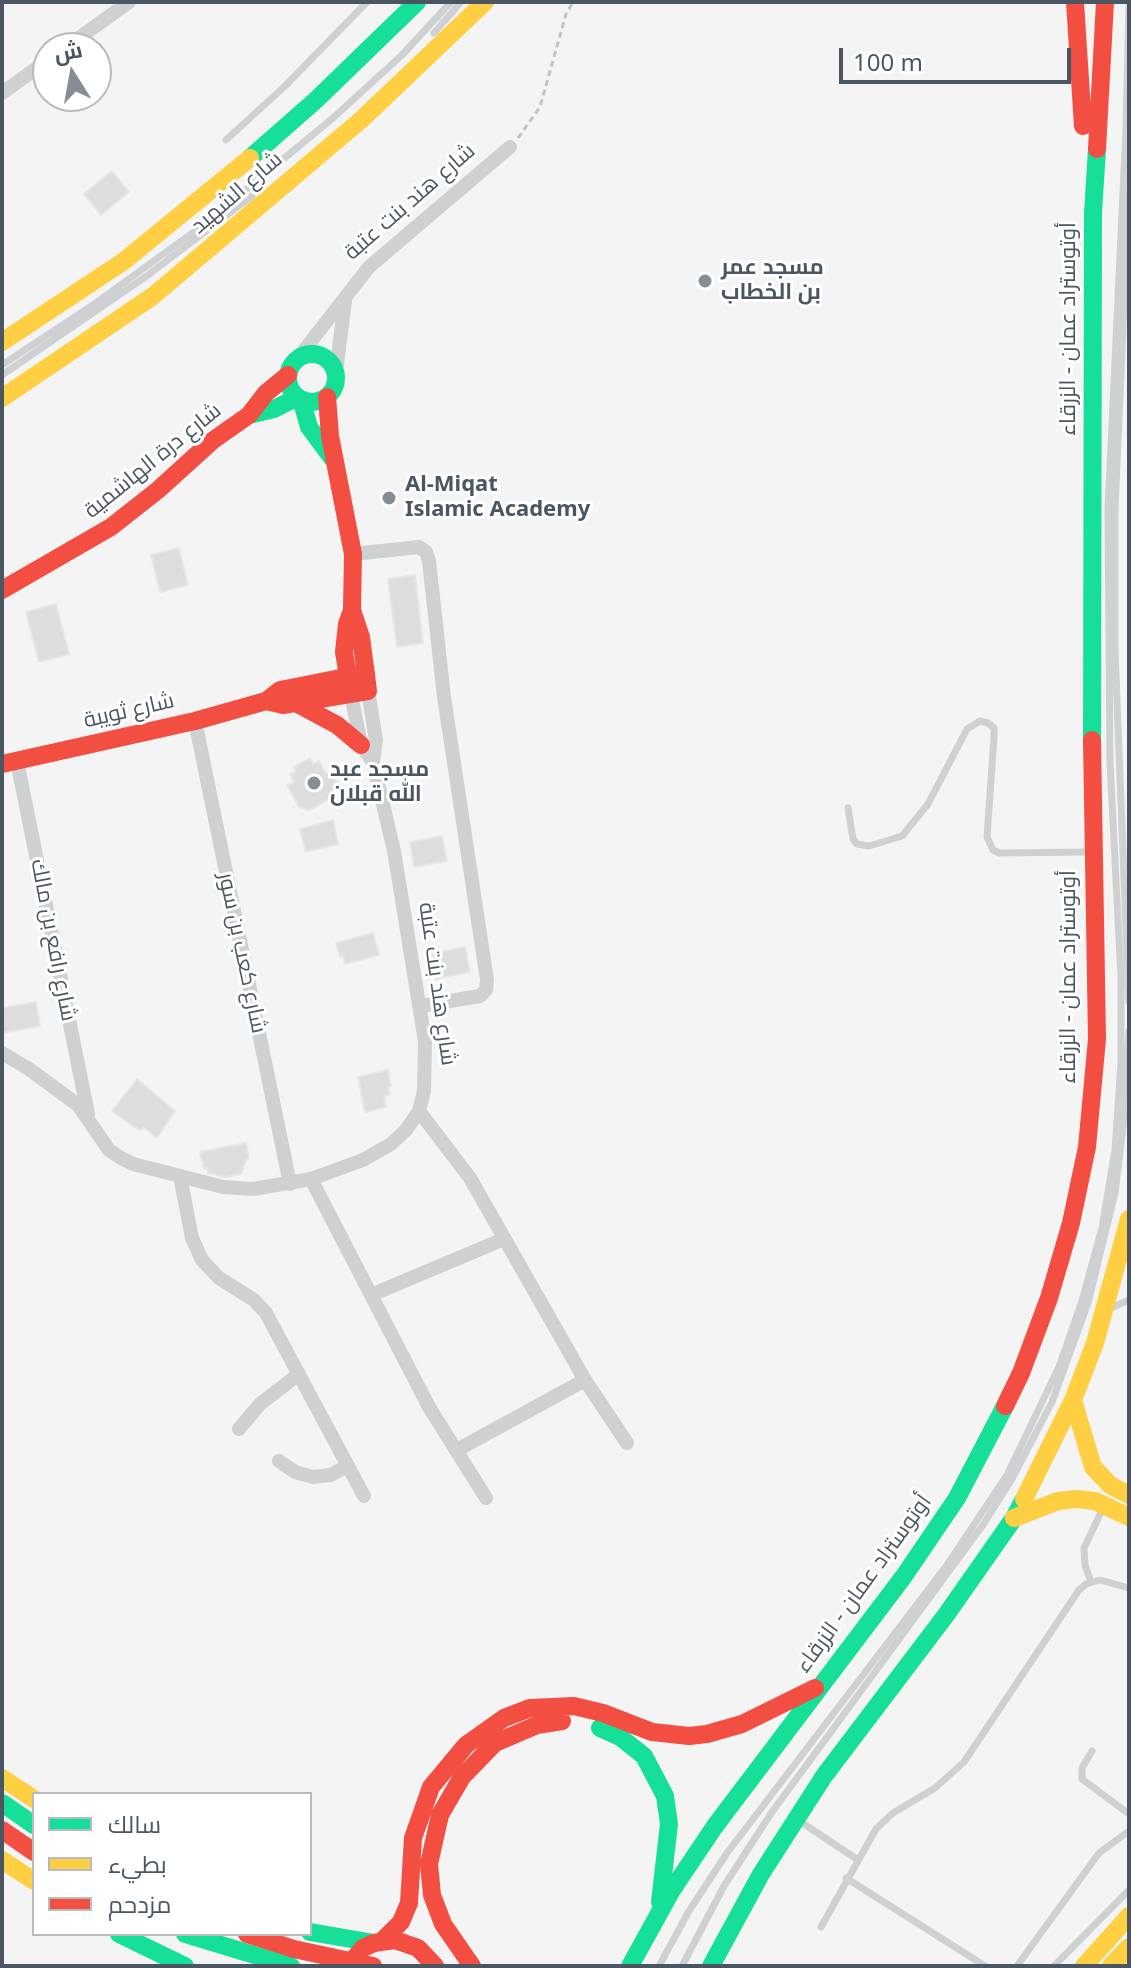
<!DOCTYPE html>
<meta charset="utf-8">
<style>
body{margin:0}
#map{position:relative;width:1131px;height:1968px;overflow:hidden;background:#f4f4f4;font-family:"Noto Sans",Cairo,sans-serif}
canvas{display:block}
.frame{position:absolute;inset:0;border:4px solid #4a5661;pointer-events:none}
.legend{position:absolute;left:32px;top:1792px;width:280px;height:144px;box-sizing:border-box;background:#fff;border:2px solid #b7bbc0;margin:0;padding:10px 14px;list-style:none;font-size:24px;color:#4a5661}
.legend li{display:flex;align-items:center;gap:16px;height:40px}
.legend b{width:40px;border:2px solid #b7bbc0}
.north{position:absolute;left:32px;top:32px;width:80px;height:80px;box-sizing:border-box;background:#fff;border:2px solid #b7bbc0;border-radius:50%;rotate:349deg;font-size:22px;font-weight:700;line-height:32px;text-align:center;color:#4a5661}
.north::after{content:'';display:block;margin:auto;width:28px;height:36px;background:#868d94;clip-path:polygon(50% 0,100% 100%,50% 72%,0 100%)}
.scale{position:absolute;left:839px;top:48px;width:232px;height:36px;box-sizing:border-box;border:4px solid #4a5661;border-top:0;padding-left:10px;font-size:24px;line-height:28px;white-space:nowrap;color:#4a5661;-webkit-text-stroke:6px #fff;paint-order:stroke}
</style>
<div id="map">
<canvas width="1131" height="1968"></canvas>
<div class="frame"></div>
<ul class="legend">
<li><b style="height:10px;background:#16e098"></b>سالك</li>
<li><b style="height:10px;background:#ffcf43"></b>بطيء</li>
<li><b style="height:10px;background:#f24e42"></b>مزدحم</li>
</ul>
<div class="north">ش</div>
<div class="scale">100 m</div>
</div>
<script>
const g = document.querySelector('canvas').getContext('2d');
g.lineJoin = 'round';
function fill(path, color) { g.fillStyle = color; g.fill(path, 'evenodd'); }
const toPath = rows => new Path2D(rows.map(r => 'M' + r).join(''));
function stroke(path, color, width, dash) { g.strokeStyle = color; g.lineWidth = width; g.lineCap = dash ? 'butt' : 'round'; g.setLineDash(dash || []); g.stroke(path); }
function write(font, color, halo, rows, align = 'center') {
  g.font = font + ' "Noto Sans",Cairo,sans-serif'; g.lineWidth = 6; g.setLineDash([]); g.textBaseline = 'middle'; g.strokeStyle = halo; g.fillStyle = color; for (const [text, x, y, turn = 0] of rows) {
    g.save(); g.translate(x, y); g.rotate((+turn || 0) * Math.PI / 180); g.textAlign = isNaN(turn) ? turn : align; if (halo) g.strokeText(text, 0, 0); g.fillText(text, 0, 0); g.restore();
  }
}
const building = toPath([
 [112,171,129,192,101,215,84,194,112,171],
 [179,548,188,585,160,592,151,555,179,548],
 [415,575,423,643,397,647,388,579,415,575],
 [56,604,69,654,39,662,26,612,56,604],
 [310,758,313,764,319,761,326,774,331,771,339,786,335,796,309,810,299,807,287,785,294,782,290,774,296,771,294,767,310,758],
 [333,820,338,844,306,852,300,829,333,820],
 [442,836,447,861,414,867,410,842,442,836],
 [373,933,379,955,345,964,343,956,340,957,336,943,373,933],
 [465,947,470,972,436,979,431,954,465,947],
 [36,1002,40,1026,2,1033,2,1008,36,1002],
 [388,1070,391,1086,388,1087,390,1094,384,1096,386,1107,365,1112,358,1077,388,1070],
 [137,1079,175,1111,157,1138,143,1127,141,1130,131,1125,112,1111,137,1079],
 [246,1143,249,1159,246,1160,241,1174,225,1177,208,1173,207,1168,204,1169,200,1152,246,1143]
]);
fill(building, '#ddddde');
stroke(building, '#e5e6e7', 2);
stroke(toPath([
 [518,138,540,107,566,14,573,2]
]), '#bcc7c4', 3, [6, 4]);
stroke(toPath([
 [434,33,461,2],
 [226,140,285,86,367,2],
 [1129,192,1115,509,1115,651,1129,1002],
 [2,365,93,305,202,226,333,118,402,55,451,2],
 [2,375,148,275,252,196],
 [848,808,853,839,857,844,869,846,902,836,928,804,967,729,980,721,988,723,994,728,994,737,987,837,993,850,999,853,1086,852],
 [1111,1308,1129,1300],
 [1091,1582,1085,1565,1084,1548,1104,1506],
 [1092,1751,1082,1768,1082,1779,1129,1814],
 [801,1822,858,1860],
 [846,1878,985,1966],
 [821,1927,876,1829,893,1813,935,1788,964,1762,1079,1590,1086,1584,1100,1580,1129,1588],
 [659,1966,689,1911,727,1853,947,1565,1007,1475,1059,1367,1082,1301,1102,1228,1115,1150,1121,1062,1121,978,1110,763,1108,509,1126,129,1129,2],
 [682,1966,724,1886,772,1812,983,1525,1012,1479,1052,1402,1088,1303,1115,1193,1125,1110,1129,1031],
 [1017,1966,1099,1853,1129,1831],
 [1054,1966,1129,1890]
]), '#ced0d2', 7);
stroke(toPath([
 [65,48,129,2],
 [2,93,48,60],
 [298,358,369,267,510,147],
 [336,372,345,301],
 [353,554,419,547,426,552,429,561,444,697,487,980,486,990,480,996,420,1006],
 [368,691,376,740,373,762],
 [195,721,290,1184],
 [17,761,88,1114],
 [2,1053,29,1069,78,1105,109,1150,121,1158,133,1164,223,1187,253,1189,311,1179,363,1160,391,1144,406,1130,419,1111,424,1091,425,1041,394,851,373,762,361,745,351,694],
 [419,1111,470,1178,585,1380,627,1443],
 [180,1176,192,1238,202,1260,219,1278,254,1300,266,1313,364,1496],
 [311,1179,429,1407,486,1498],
 [371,1295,504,1239],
 [239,1429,260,1404,299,1374],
 [457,1450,585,1380],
 [279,1461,295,1472,313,1477,331,1475,347,1466]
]), '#ced0d2', 14);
stroke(toPath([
 [250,158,316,100,417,2],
 '288 378a24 24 0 1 1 48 0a24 24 0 1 1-48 0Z',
 [301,399,309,427,332,458],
 [249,415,274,409,298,397],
 [1092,740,1093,213,1097,149],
 [600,1728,620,1737,644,1756,665,1796,669,1824,660,1902],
 [2,1803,34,1825],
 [310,1932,374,1943],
 [119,1934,185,1966],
 [185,1934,291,1966],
 [630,1966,672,1890,715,1826,904,1576,957,1498,1005,1406],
 [711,1966,761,1874,824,1776,946,1615,1014,1518,1024,1499]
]), '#16e098', 18);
stroke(toPath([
 [2,342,124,261,250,158],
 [2,398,153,296,361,120,485,2],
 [1073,1400,1093,1467,1110,1485,1129,1495],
 [1024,1499,1073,1400,1095,1343,1129,1219],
 [1014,1518,1058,1501,1077,1499,1095,1501,1129,1517],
 [2,1778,34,1799],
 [2,1860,34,1881],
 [1084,1966,1129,1916],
 [1111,1966,1129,1947]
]), '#ffcf43', 18);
stroke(toPath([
 [1075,2,1083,126],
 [1097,149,1105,2],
 [327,397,330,436,353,554,352,610,347,624,344,652,351,694],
 [2,590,111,527,158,490,212,441,249,415,266,393,288,375],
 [266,701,283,705,368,691,361,637,352,610],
 [296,703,337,725,361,745],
 [2,764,195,721,266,701,280,690,366,673],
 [1005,1406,1021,1373,1049,1298,1071,1223,1087,1147,1097,1039,1092,740],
 [2,1830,34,1852],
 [382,1941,401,1922,409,1903,413,1838,431,1787,466,1745,504,1718,530,1708,574,1706,603,1713,652,1732,689,1736,707,1734,742,1724,815,1688],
 [348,1966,363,1948,374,1943,395,1940,418,1948,435,1966],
 [472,1966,443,1924,432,1895,429,1864,440,1815,462,1777,495,1743,537,1725,562,1721]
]), '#f24e42', 18);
stroke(toPath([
 [247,1934,294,1949,373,1966]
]), '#f24e42', 18);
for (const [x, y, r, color] of [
 [705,281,8,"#868d94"],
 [389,498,8,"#868d94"],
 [314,783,8,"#868d94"]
]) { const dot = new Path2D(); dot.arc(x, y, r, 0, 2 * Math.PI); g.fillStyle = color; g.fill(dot); stroke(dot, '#fff', 3); }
write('22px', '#4a5661', '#fff', [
 ["شارع الشهيد",237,193,-41],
 ["شارع هند بنت عتبة",410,202,-41],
 ["أوتوستراد عمان - الزرقاء",1069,329,-90],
 ["شارع درة الهاشمية",153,461,-39],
 ["شارع ثويبة",129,711,-13],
 ["شارع رافع بن مالك",53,940,79],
 ["شارع كعب بن سور",242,953,78],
 ["أوتوستراد عمان - الزرقاء",1069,977,-90],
 ["شارع هند بنت عتبة",437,984,82],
 ["أوتوستراد عمان - الزرقاء",864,1584,-54]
]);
write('bold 22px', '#4a5661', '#fff', [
 ["مسجد عمر",721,268],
 ["بن الخطاب",721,293],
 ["Al-Miqat",405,485],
 ["Islamic Academy",405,510],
 ["مسجد عبد",330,770],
 ["الله قبلان",330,795]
], 'left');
</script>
